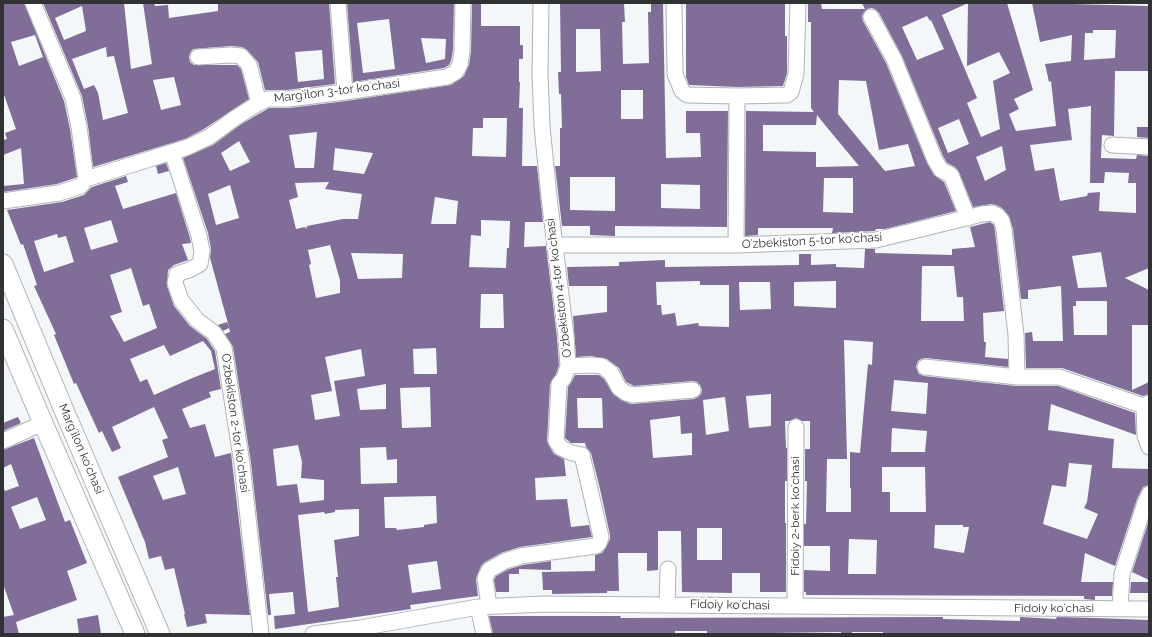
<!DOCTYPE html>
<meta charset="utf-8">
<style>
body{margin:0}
#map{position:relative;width:1152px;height:637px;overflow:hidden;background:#f3f7fa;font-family:Raleway,sans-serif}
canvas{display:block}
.frame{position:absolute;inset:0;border:4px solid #303233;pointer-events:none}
</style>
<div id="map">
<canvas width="1152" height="637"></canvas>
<div class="frame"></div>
</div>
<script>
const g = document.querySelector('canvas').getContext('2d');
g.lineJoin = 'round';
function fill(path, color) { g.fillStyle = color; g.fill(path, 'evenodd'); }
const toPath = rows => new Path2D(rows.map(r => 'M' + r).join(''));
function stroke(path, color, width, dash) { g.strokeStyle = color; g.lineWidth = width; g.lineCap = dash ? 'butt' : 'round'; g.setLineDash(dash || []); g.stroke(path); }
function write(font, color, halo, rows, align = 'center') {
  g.font = font + ' Raleway,sans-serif'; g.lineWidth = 4; g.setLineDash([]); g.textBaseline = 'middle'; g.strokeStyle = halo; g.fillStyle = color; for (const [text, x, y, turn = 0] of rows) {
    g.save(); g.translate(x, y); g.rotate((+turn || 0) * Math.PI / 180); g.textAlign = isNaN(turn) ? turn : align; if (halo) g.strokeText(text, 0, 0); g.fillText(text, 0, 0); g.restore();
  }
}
fill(toPath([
 [3,3,24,3,64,101,70,129,77,177,75,178,57,184,3,192,3,186,24,184,21,148,3,155,3,140,7,139,5,133,16,129,3,92],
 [35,35,43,57,19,66,11,42],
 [43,3,124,3,131,69,152,64,143,3,154,3,155,6,168,5,169,18,218,11,218,3,329,3,335,84,287,90,265,90,258,62,247,50,242,47,231,46,193,49,190,53,189,57,190,62,194,65,237,65,241,69,249,99,204,129,185,139,93,167,88,126,82,96],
 [82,6,86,31,64,40,55,18],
 [106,47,107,57,114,56,128,113,103,120,98,93,94,85,84,89,72,59],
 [322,50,324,79,298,82,295,52],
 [174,77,181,105,161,110,153,80],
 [347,3,454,3,453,50,451,61,449,65,444,68,353,82],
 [389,19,395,69,363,73,357,23],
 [421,38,446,39,445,59,426,63],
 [472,3,481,3,481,26,520,26,520,45,523,45,523,59,519,59,519,82,520,82,519,108,523,108,522,166,537,166,543,222,525,222,524,247,546,246,557,337,559,365,556,374,550,384,547,441,549,446,554,454,564,459,566,476,535,478,536,500,567,499,571,527,589,525,592,537,520,547,501,553,485,562,481,566,476,579,478,596,410,605,411,609,275,629,274,616,295,614,293,592,269,594,271,615,268,615,251,463,233,347,225,334,230,332,229,328,223,331,218,325,227,322,229,327,210,258,211,249,208,233,183,158,213,145,240,125,269,108,289,108,346,101,451,85,464,76,469,65,471,51],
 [483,118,507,118,506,157,472,156,473,128,483,128],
 [317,132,314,168,295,168,289,135],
 [239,141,250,162,230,171,221,153],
 [335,148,373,153,364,174,333,170],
 [329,182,325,189,362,194,358,219,343,219,307,226,306,229,305,227,296,229,289,200,298,197,295,183],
 [230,185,239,218,216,225,208,194],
 [435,197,458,201,456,224,431,224],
 [481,220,510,221,509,248,507,248,506,268,469,267,471,235,481,236],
 [330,245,340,280,340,293,316,298,309,265,311,264,308,250],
 [351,253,403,254,402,278,358,279],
 [481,294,503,294,504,328,480,328],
 [436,348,437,374,414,374,413,349],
 [361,349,365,376,334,381,340,416,315,420,311,395,332,391,325,357],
 [386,384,386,409,360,410,357,389],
 [430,387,431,427,402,428,400,388],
 [298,445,302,462,301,478,324,480,324,500,300,503,297,484,277,486,273,449],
 [386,447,387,460,397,459,397,483,361,484,360,448],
 [436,496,437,523,424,525,424,527,397,530,396,528,385,528,384,497],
 [359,509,359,536,334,540,338,577,336,577,339,607,308,612,298,515,324,512,325,514,335,512,335,510],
 [437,561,441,589,412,593,408,565],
 [560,3,624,3,625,22,622,22,623,64,649,63,648,12,651,12,651,3,663,3,666,158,701,157,700,133,686,133,686,111,728,111,727,227,615,226,615,236,590,235,590,226,562,226,555,166,560,166,560,128,562,128,561,94,559,94,558,72,561,72],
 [576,29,600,29,601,71,576,72],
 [621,90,643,90,643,119,621,119],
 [570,177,615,177,615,211,570,210],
 [661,184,700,185,700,209,661,208],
 [686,3,785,3,785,36,787,36,787,73,783,86,737,87,689,85,686,77],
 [808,3,821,3,822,9,865,9,862,3,1007,3,1033,90,1014,99,1019,109,1009,114,1016,131,1056,126,1051,81,1049,82,1045,64,1071,61,1072,35,1040,42,1032,3,1149,6,1149,71,1115,71,1114,136,1102,135,1101,158,1136,159,1137,155,1149,156,1149,268,1125,278,1149,290,1149,325,1132,325,1132,390,1149,382,1149,394,1143,396,1062,368,1026,368,1025,333,1032,332,1033,341,1063,341,1061,286,1028,290,1028,299,1021,299,1013,229,1009,216,1002,208,996,205,991,204,973,207,959,172,955,167,947,163,943,156,902,56,879,13,875,9,871,8,867,9,864,12,862,16,863,21,886,63,927,163,934,175,944,182,956,211,885,229,876,229,875,231,832,233,833,228,758,228,758,235,745,236,746,111,814,112,811,108,811,22,808,22],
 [968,3,967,66,999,52,1010,73,993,81,1000,129,981,137,967,103,977,98,942,15],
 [927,16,930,21,931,20,944,49,917,60,902,27],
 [1093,30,1116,30,1115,58,1084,60,1085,33,1093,33],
 [839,80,866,81,879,150,908,144,915,166,885,171,838,114],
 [1091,106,1090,183,1104,183,1105,172,1129,173,1128,183,1136,183,1136,213,1099,211,1100,192,1088,193,1087,196,1060,201,1054,168,1035,171,1030,145,1072,140,1068,109],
 [817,115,825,125,859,166,816,167,816,152,763,151,763,125,816,125],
 [959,119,969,144,948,153,938,128],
 [1002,146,1006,170,985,181,976,157],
 [824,178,853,178,853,213,823,212],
 [1101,252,1107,287,1078,288,1072,256],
 [1076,301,1107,301,1107,335,1074,335,1073,306,1076,306],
 [1137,127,1149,127,1149,138,1137,137],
 [166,163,169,171,158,174,156,166],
 [126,176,128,182,115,186,123,209,176,193,190,238,191,243,182,244,188,260,174,265,168,270,167,286,174,306,190,326,207,339,215,351,221,389,209,392,211,397,182,409,190,428,205,424,215,457,231,453,250,615,205,614,207,623,187,627,184,614,185,614,174,568,165,570,161,556,149,559,145,542,118,477,168,457,162,440,168,438,154,407,112,427,121,448,112,452,102,431,99,433,76,383,74,384,54,335,56,334,34,286,37,285,23,244,21,245,7,210,62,202,84,195,92,187],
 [111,220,118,242,91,250,84,228],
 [57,234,58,238,66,236,74,262,44,272,34,241],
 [131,268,143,306,149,304,157,328,124,342,110,316,122,312,110,275],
 [203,341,211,351,215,369,190,379,154,395,147,379,140,382,130,359,164,345,170,356],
 [178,467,186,494,163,500,153,476],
 [990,222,994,225,995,231,1004,311,983,313,984,342,986,342,985,357,1008,359,1008,367,926,358,921,359,918,361,916,366,917,370,919,374,924,376,1016,386,1058,386,1135,413,1136,435,1051,404,1048,430,1114,439,1112,468,1149,469,1149,485,1143,487,1137,499,1115,566,1085,553,1081,582,1113,582,1112,596,1095,596,1095,600,1084,599,1084,596,806,595,806,592,804,592,804,570,830,571,830,546,804,546,804,524,806,524,807,481,805,481,805,449,810,449,810,421,802,421,796,418,789,421,785,421,786,448,787,448,787,481,785,481,785,523,786,523,786,592,760,592,760,573,732,573,732,593,682,592,681,531,658,531,658,570,647,571,647,553,618,553,619,591,607,591,607,593,552,594,552,590,543,590,542,572,595,571,595,555,602,553,605,549,610,539,610,535,600,489,591,453,586,447,585,443,571,443,565,438,568,387,572,381,575,375,599,375,604,379,614,395,621,400,631,404,694,399,698,397,701,394,702,390,700,385,697,382,693,381,634,386,626,382,619,368,607,359,591,356,576,357,573,316,607,312,607,286,569,286,567,267,619,266,619,262,665,260,665,267,799,265,799,254,811,254,811,265,836,264,836,267,864,268,865,249,875,249,875,253,952,255,952,249,975,247,970,227],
 [922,266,954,266,957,297,963,297,964,321,921,321],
 [700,281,700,285,729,285,729,327,699,326,698,323,677,326,675,313,662,315,661,305,657,305,656,282],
 [836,281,836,308,794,306,794,282],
 [739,282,770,282,771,309,740,310],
 [844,340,873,342,872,365,868,364,860,453,850,452,850,488,851,488,851,512,826,512,827,459,847,459],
 [894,380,928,383,926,414,891,411],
 [771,394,771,426,749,428,746,396],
 [725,397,729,431,706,435,703,400],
 [577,398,602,398,603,428,578,428],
 [680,416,681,434,692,433,692,455,653,458,650,420],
 [892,428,927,431,925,452,891,452],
 [1069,463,1092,465,1087,502,1084,508,1098,514,1087,539,1043,524,1052,485,1066,487],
 [882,467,925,467,926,512,890,512,890,492,882,492],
 [935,525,963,525,963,527,969,527,964,553,934,548],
 [697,528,722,528,722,560,697,560],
 [849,539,877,540,876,574,848,574],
 [18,417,21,423,3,431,3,423],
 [34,438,65,522,70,520,87,563,67,571,77,600,16,622,19,634,3,634,3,617,14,615,3,584,3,487,5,491,19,486,11,464,3,468,3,450],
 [37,497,46,520,20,529,11,507],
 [1149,520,1149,580,1132,572],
 [551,561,551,570,519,569,519,574,509,574,509,592,496,592,494,580,496,576,509,569,523,565],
 [1131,582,1149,582,1149,593,1130,593],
 [98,615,101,634,79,634,77,619],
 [489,616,621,616,620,618,943,617,943,619,1020,621,1020,617,1056,619,1057,617,1095,618,1149,620,1149,634,901,633,901,634,883,634,883,632,852,632,852,634,841,634,841,632,707,634,707,631,675,631,675,634,493,634]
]), '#806e98');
const minor = toPath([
 [33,3,73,98,79,127,86,179],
 [338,3,345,92],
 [674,3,675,74,682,91,687,95,737,96,787,95,791,92,796,74,798,3],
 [871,17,894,59,935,160,941,170,951,175,968,218],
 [198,57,231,55,241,56,249,65,259,103],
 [1112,145,1149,147],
 [172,152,199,236,202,251,200,264,189,270,177,274,175,283,181,300,197,320,214,333,224,348,242,464,261,634],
 [3,201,59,193,81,186,86,179,188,147,209,137,235,118,259,103,267,99,288,99,345,92,447,77,456,72,460,64,462,51,463,3],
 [555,245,736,245,876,240,982,214,992,213,998,216,1002,221,1004,230,1016,335,1017,377,1059,377,1144,406],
 [736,245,737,96],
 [568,366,590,365,602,366,611,373,619,388,626,393,633,395,693,390],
 [925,367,1017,377],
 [1149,403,1144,406,1145,436,1149,447],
 [3,441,43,423],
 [667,604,668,569],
 [489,606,485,578,489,570,505,561,521,556,596,546,599,543,601,537,582,455,572,453,561,448,556,441,559,384,564,378,568,366,566,336,549,197,542,126,540,74,541,3],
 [795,606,796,427],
 [478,607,484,634],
 [1120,608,1122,574,1145,503,1149,494],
 [313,634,360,628,478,607,544,604,1149,609]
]);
const major = toPath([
 [3,264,66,415,160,634],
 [3,329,43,423,135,634]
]);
stroke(minor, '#afb2b6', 17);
stroke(major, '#afb2b6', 21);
stroke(minor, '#fff', 15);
stroke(major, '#fff', 19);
write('12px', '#303233', '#fff', [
 ["Margʻilon 3-tor koʻchasi",337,91,-7],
 ["Oʻzbekiston 5-tor koʻchasi",812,241,-3],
 ["Oʻzbekiston 4-tor koʻchasi",559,288,-97],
 ["Oʻzbekiston 2-tor koʻchasi",235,423,82],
 ["Margʻilon koʻchasi",81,449,67],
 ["Fidoiy 2-berk koʻchasi",795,516,-90],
 ["Fidoiy koʻchasi",730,605,1],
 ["Fidoiy koʻchasi",1054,608]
]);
</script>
